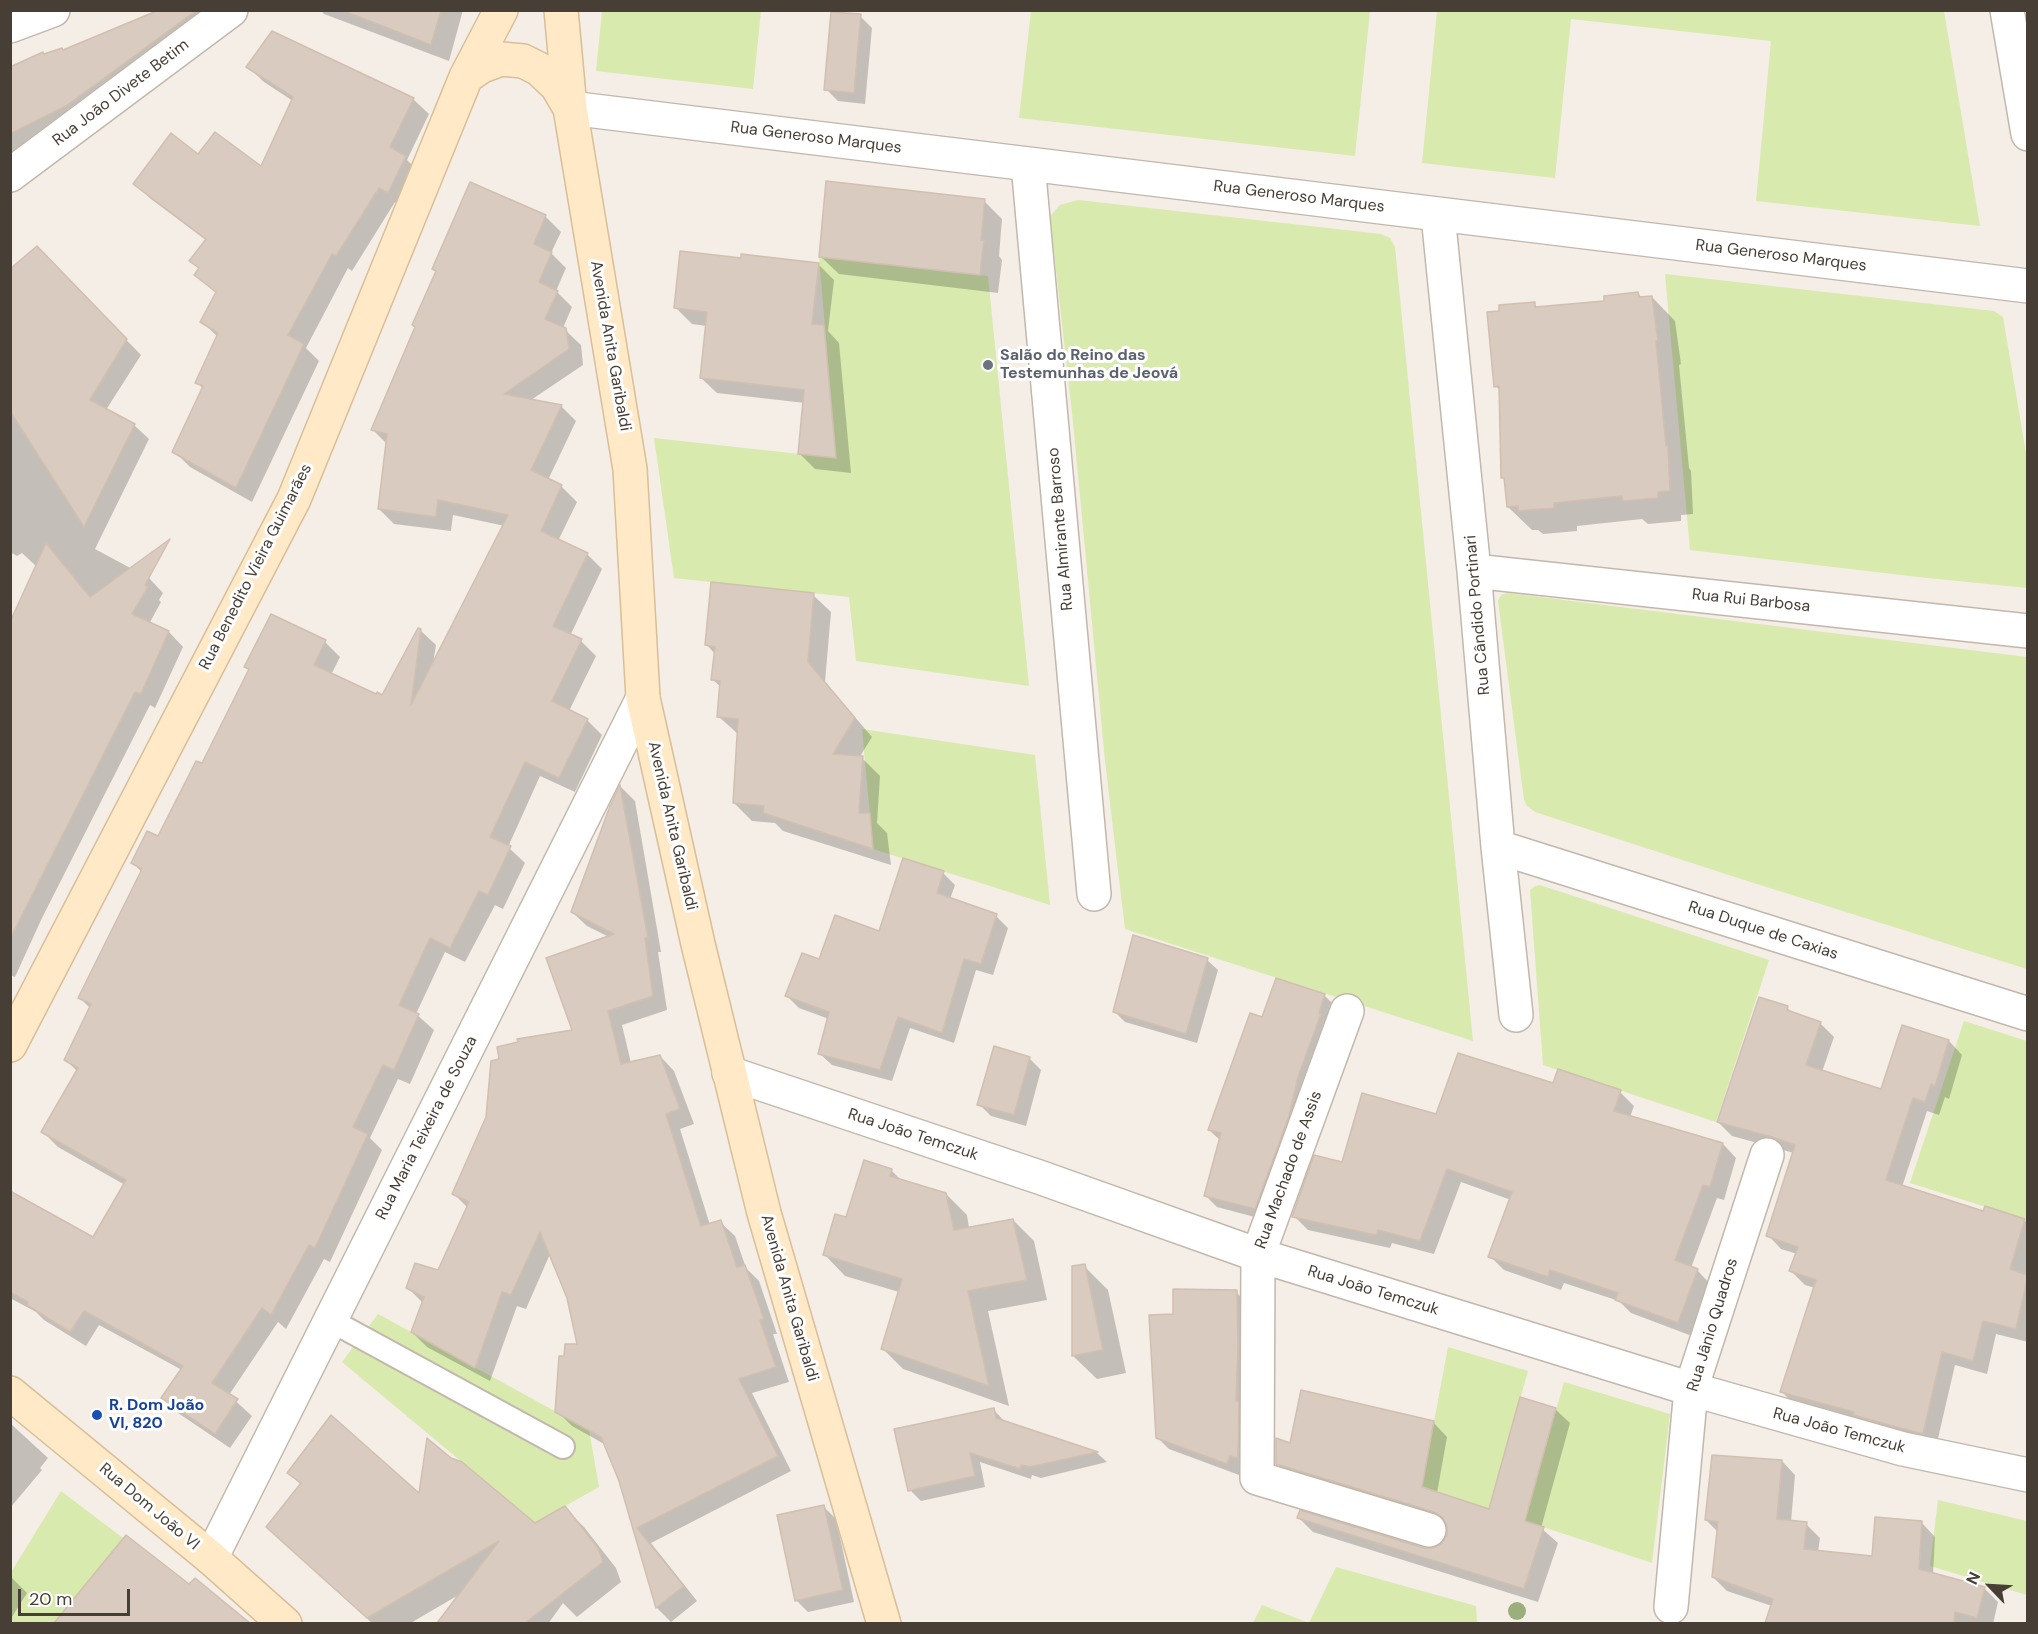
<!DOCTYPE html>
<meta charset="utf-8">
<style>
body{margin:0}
#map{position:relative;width:2038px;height:1634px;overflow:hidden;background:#f4eee7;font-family:"DM Sans",sans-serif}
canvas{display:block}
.frame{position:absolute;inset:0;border:12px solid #473e35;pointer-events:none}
.north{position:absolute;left:1960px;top:1556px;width:60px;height:60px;-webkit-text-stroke:4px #fff;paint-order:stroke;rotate:295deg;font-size:16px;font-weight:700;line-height:24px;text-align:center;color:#473e35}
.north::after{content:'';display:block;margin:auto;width:21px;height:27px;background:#473e35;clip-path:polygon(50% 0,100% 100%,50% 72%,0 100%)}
.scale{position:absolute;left:18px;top:1589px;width:112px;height:27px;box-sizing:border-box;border:3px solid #473e35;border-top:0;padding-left:8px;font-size:18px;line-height:21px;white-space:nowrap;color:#473e35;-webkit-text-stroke:4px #fff;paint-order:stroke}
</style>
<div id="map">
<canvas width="2038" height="1634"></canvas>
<div class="frame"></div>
<div class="north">N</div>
<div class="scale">20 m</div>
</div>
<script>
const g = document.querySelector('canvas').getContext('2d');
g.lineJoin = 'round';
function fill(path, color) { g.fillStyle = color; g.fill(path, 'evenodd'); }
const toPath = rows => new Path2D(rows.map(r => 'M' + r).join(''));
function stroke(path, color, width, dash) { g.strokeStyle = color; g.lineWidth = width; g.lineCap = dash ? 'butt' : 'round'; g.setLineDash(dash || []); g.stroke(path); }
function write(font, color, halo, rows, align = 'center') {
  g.font = font + ' "DM Sans",sans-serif'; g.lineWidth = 6; g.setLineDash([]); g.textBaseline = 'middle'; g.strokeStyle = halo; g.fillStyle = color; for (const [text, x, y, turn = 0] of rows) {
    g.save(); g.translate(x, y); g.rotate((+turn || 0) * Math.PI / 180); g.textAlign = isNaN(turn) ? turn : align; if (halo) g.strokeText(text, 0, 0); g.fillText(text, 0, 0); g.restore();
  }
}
fill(toPath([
 [602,11,761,11,753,89,596,71],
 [1031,11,1370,11,1355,156,1019,118],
 [1437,11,1944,11,1980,226,1756,201,1771,41,1571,19,1555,178,1422,163],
 [1078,200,1381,234,1390,238,1395,247,1473,1041,1125,929,1105,761,1073,422,1050,216,1060,205],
 [819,257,988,276,1029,686,856,661,849,597,674,578,654,438,836,458],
 [1665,274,1994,311,2003,317,2027,459,2027,588,1918,577,1690,550],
 [1507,593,2027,657,2027,969,1738,878,1535,812,1527,806,1524,800,1498,601,1501,595],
 [862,729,1035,755,1050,905,873,849],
 [1540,885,1769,960,1716,1122,1543,1065,1530,890,1535,886],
 [1964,1021,2027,1041,2027,1220,1910,1183],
 [378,1314,589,1430,599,1487,535,1523,342,1362],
 [1448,1347,1528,1371,1489,1509,1422,1486],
 [1564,1382,1670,1414,1652,1563,1525,1521],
 [61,1491,123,1538,54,1623,11,1623,10,1574],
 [1938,1500,2027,1521,2027,1595,1930,1566],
 [1336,1567,1476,1606,1477,1623,1253,1623,1262,1605,1309,1623]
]), '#d8eaae');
fill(toPath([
 [164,10,222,10,10,156,10,69,44,56,64,52],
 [320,10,463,10,449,61,324,14],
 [860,16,872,28,865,104,838,101,826,89],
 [248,67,413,99,429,114,407,160,420,173,403,207,395,202,352,271,348,268,306,348,319,361,252,502,190,467,174,451,203,389,197,382,218,337,202,322,217,294,196,275,199,269,191,261,207,241,151,199,135,184,198,156,261,169,293,101,264,82],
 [471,184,546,217,561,232,551,253,566,268,556,291,572,307,563,328,581,345,583,365,531,400,561,406,576,421,548,480,562,487,577,502,558,541,587,554,602,569,570,636,581,641,596,656,569,711,587,720,602,735,575,792,540,776,508,847,525,863,503,909,495,905,465,962,445,952,416,1014,434,1030,410,1084,398,1079,370,1138,382,1150,330,1262,324,1259,286,1329,278,1322,229,1395,252,1416,230,1448,178,1413,163,1398,182,1370,99,1325,86,1346,44,1320,36,1312,10,1298,10,1193,94,1239,125,1185,58,1147,43,1132,77,1071,66,1060,91,1009,80,998,142,872,132,863,159,838,202,765,250,671,246,667,325,642,340,657,331,675,376,696,383,697,420,630,436,645,433,664,505,526,453,515,451,531,394,524,379,509,387,444,373,430,416,328,437,272,433,269],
 [984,201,1002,219,999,256,1002,260,998,293,839,274,820,256],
 [37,248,141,355,106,410,134,425,149,439,95,549,149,578,163,593,159,600,161,602,149,624,169,632,183,647,155,708,150,705,42,918,15,977,10,975,10,626,37,567,22,553,17,556,10,552,10,271],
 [743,259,818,264,834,280,828,331,839,343,851,473,815,469,799,453,805,403,717,393,701,378,707,326,692,324,676,308],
 [1638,293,1642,298,1652,297,1675,321,1681,364,1679,365,1689,468,1691,471,1693,514,1681,515,1681,521,1648,524,1642,519,1577,526,1577,531,1543,534,1538,530,1532,530,1508,507,1506,481,1503,478,1501,391,1495,386,1534,304,1538,308,1605,302],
 [813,595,831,612,825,682,872,737,859,758,862,758,880,776,877,823,887,833,891,865,783,831,775,823,752,821,734,803,738,734,718,716,721,687,713,680,715,654,707,645],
 [621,787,635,801,661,952,658,952,667,1010,622,1025,631,1063,660,1056,674,1071,694,1124,680,1129,710,1225,720,1222,735,1236,746,1268,759,1281,777,1334,773,1334,789,1382,752,1393,791,1471,651,1543,697,1601,671,1622,657,1608,620,1481,606,1445,572,1426,557,1411,565,1357,579,1346,569,1298,550,1254,526,1309,517,1306,490,1381,427,1347,412,1332,423,1303,408,1288,438,1272,468,1208,454,1194,574,1031,609,937,587,926,572,912,611,807],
 [943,873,955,885,950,899,996,916,1008,928,993,975,976,970,954,1043,910,1028,892,1081,832,1065,820,1054,829,1019,799,1008,787,996,820,961,880,933],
 [1207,960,1218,970,1197,1043,1125,1022,1114,1011],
 [1324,995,1336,1007,1266,1220,1217,1207,1205,1195,1221,1141,1209,1130,1263,1019],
 [1787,1008,1794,1014,1820,1023,1834,1037,1822,1072,1882,1091,1949,1041,1962,1055,1949,1099,1945,1097,1939,1115,1927,1111,1902,1187,1984,1213,1986,1208,2025,1221,2028,1223,2028,1342,1996,1334,1987,1374,1955,1365,1936,1447,1796,1406,1782,1392,1815,1288,1805,1285,1791,1271,1797,1254,1781,1249,1768,1235,1794,1153,1732,1136,1718,1122],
 [1029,1058,1041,1070,1026,1126,991,1116,979,1104],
 [1554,1085,1620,1092,1634,1106,1630,1117,1723,1144,1736,1158,1724,1200,1717,1198,1691,1268,1698,1271,1711,1285,1692,1336,1631,1313,1619,1301,1564,1283,1561,1290,1504,1270,1490,1256,1511,1200,1461,1182,1434,1254,1392,1243,1390,1248,1308,1230,1294,1216,1343,1164,1437,1116],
 [891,1170,902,1181,946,1194,967,1215,969,1228,1013,1220,1034,1241,1047,1300,988,1311,1009,1406,903,1369,882,1348,899,1292,845,1276,825,1255,847,1219],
 [1084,1266,1108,1290,1126,1373,1097,1379,1073,1356],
 [1236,1292,1248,1304,1242,1467,1239,1475,1169,1449,1157,1437,1174,1316],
 [993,1409,1005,1422,1097,1453,1107,1462,1041,1478,1032,1475,1031,1479,980,1462,985,1487,921,1501,910,1490],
 [1555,1409,1570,1423,1541,1528,1558,1543,1538,1602,1313,1532,1299,1518,1424,1550,1433,1550,1442,1545,1449,1535,1449,1526,1292,1478,1277,1463,1291,1444,1433,1422,1447,1437,1437,1493,1490,1511],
 [10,1423,48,1458,40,1468,42,1470,10,1508],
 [1782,1461,1795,1475,1791,1522,1806,1524,1820,1538,1818,1552,1873,1558,1922,1523,1935,1537,1933,1575,1984,1588,1998,1602,1993,1624,1767,1624,1772,1606,1727,1591,1713,1577,1718,1532,1706,1520],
 [289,1473,420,1496,535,1525,564,1508,584,1527,616,1568,621,1582,577,1617,563,1603,548,1624,439,1624,462,1593,409,1624,373,1624,268,1527,301,1485],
 [824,1507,836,1519,854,1602,808,1612,796,1600],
 [126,1537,189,1586,196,1580,247,1624,56,1624],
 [10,1576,27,1593,10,1620]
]), '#0003');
const building = toPath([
 [159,10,197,10,66,106,10,134,10,67,43,52,44,54,62,48,63,50,159,10],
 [350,10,441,10,431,45,349,13,350,10],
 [831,12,861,14,854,93,824,90,831,12],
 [272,31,414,98,390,147,406,156,388,193,379,188,336,256,332,254,288,335,304,344,236,488,172,452,203,386,195,383,218,333,200,322,216,292,194,275,199,268,189,261,206,239,133,184,171,133,198,154,215,132,261,166,293,97,246,67,272,31],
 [826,181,985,199,981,240,984,240,980,275,819,257,826,181],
 [470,182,546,215,534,244,552,252,539,282,558,291,545,319,566,328,569,349,504,394,562,405,531,470,562,485,541,531,588,553,553,626,582,639,552,701,588,719,559,778,525,762,490,837,511,846,488,895,479,891,450,948,430,938,399,1005,419,1014,394,1070,383,1065,353,1127,368,1134,315,1248,309,1245,271,1315,262,1308,212,1383,238,1399,215,1434,161,1398,183,1366,84,1311,70,1332,27,1305,28,1302,10,1292,10,1191,93,1237,126,1180,41,1132,78,1068,64,1060,91,1004,78,998,142,869,131,863,147,831,158,836,196,761,202,763,249,669,244,667,271,614,326,640,314,665,376,694,377,692,382,695,418,628,421,629,411,705,508,515,438,500,436,517,378,509,387,434,371,430,415,327,412,325,436,271,432,269,470,182],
 [37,246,127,339,90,400,135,424,84,527,10,411,10,269,37,246],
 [680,251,741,258,741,254,819,263,812,324,824,325,836,458,798,454,804,390,700,378,707,312,674,308,680,251],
 [1638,292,1639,297,1652,296,1658,341,1656,341,1666,446,1668,445,1670,491,1658,492,1658,498,1623,501,1622,496,1554,503,1554,508,1518,511,1518,506,1507,507,1504,478,1501,478,1499,386,1494,387,1487,312,1499,311,1499,305,1535,302,1535,307,1604,301,1604,296,1638,292],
 [170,539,145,585,148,587,132,614,169,631,141,694,135,692,10,939,10,622,46,543,90,597,170,539],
 [711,582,814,593,808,662,855,718,833,754,863,756,859,813,870,813,873,849,763,813,764,806,733,803,738,719,717,717,720,681,711,680,715,647,705,645,711,582],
 [620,785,648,938,645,938,653,996,608,1011,621,1064,660,1055,680,1109,666,1114,701,1226,721,1220,737,1267,745,1265,764,1319,760,1320,776,1367,739,1379,778,1456,637,1528,684,1586,656,1608,619,1481,601,1437,555,1412,559,1356,564,1356,565,1344,577,1344,567,1298,540,1232,511,1295,502,1292,475,1368,411,1332,424,1297,406,1288,415,1263,438,1270,469,1202,452,1194,486,1117,491,1061,499,1059,497,1047,518,1042,517,1039,572,1030,546,958,614,934,571,912,610,806,620,785],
 [903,858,944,871,937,893,997,914,981,964,964,959,942,1033,898,1017,880,1070,818,1054,829,1012,785,996,802,953,819,959,835,915,879,931,903,858],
 [1133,935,1208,958,1186,1034,1113,1012,1133,935],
 [1276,978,1325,994,1319,1013,1321,1014,1298,1077,1289,1116,1255,1209,1204,1196,1221,1133,1208,1130,1250,1013,1262,1017,1276,978],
 [1759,997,1788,1006,1787,1010,1821,1022,1806,1065,1881,1089,1902,1025,1949,1040,1935,1086,1931,1084,1925,1102,1913,1098,1886,1180,1983,1211,1985,1206,2025,1219,2010,1269,2028,1275,2016,1329,1983,1321,1973,1361,1942,1352,1923,1434,1853,1415,1854,1412,1780,1392,1816,1280,1789,1271,1798,1247,1766,1236,1795,1145,1772,1137,1717,1122,1759,997],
 [994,1046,1030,1057,1014,1115,977,1105,994,1046],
 [1458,1053,1553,1083,1558,1069,1621,1090,1614,1111,1723,1143,1710,1187,1703,1185,1675,1260,1698,1269,1678,1323,1615,1300,1618,1293,1550,1270,1548,1277,1488,1257,1512,1192,1447,1169,1420,1241,1378,1230,1376,1235,1292,1217,1314,1155,1342,1162,1362,1093,1436,1114,1458,1053],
 [864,1160,892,1169,890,1176,946,1193,954,1230,1013,1219,1027,1280,968,1291,989,1386,881,1349,902,1279,823,1255,835,1214,846,1217,864,1160],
 [1085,1264,1103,1350,1072,1356,1072,1266,1085,1264],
 [1173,1289,1237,1290,1238,1348,1236,1401,1239,1401,1238,1458,1230,1456,1227,1464,1156,1438,1149,1315,1173,1314,1173,1289],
 [1301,1390,1434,1421,1422,1487,1489,1509,1520,1397,1556,1408,1525,1521,1544,1527,1524,1589,1297,1518,1300,1510,1424,1548,1433,1548,1441,1544,1447,1535,1447,1526,1443,1518,1434,1512,1276,1464,1276,1438,1290,1443,1301,1390],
 [994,1408,996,1418,1098,1452,1030,1467,1021,1465,1020,1469,970,1453,975,1476,908,1491,894,1429,994,1408],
 [331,1415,419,1493,427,1438,451,1458,462,1462,535,1523,565,1506,598,1548,603,1562,525,1623,437,1623,499,1541,367,1618,266,1527,301,1483,287,1473,331,1415],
 [1712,1455,1782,1460,1777,1519,1807,1522,1804,1549,1872,1556,1875,1517,1922,1521,1919,1569,1985,1587,1977,1618,1955,1612,1954,1623,1765,1623,1773,1599,1712,1577,1718,1522,1705,1520,1712,1455],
 [824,1505,843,1590,795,1601,777,1515,824,1505],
 [126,1535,189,1584,195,1578,250,1623,54,1623,126,1535]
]);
fill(building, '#d9cbbf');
stroke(building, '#d1bfaf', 1.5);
const lane = toPath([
 [330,1320,563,1447]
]);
const street = toPath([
 [2007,10,2028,134],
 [10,26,53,10],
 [570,108,2028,286],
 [1028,164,1094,894],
 [10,175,231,10],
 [1438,215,1474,571,1498,847,1516,1015],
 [1474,571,2028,631],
 [1498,847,2028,1014],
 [1347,1011,1258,1255,1257,1478,1429,1530],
 [729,1073,1039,1177,1258,1255,1691,1389,1903,1449,2028,1475],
 [211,1558,643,698],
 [1671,1607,1691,1389,1767,1155]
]);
const secondary = toPath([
 [561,10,570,108,630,469,643,698,698,944,764,1213,884,1624],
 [466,77,482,66,501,59,523,61,539,69,557,86,570,108],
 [10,1045,294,499,466,77,501,10],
 [10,1393,211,1558,285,1624]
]);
stroke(lane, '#c3b7ac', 26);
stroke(street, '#c3b7ac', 36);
stroke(secondary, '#d9be97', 36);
stroke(lane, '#fff', 22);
stroke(street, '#fff', 33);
stroke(secondary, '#ffe9c6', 33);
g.fillStyle = '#9baf7d';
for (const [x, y] of [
 [1517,1611]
]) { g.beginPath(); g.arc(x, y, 9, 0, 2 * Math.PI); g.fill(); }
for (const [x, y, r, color] of [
 [988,365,6,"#6b7280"],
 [97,1415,6,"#1a4fb4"]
]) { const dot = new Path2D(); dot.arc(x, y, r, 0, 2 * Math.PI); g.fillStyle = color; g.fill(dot); stroke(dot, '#fff', 2); }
write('16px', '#473e35', '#fff', [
 ["Rua João Divete Betim",121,93,-37],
 ["Rua Generoso Marques",816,138,7],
 ["Rua Generoso Marques",1299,197,7],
 ["Rua Generoso Marques",1781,256,7],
 ["Avenida Anita Garibaldi",610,346,80],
 ["Rua Almirante Barroso",1061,529,-95],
 ["Rua Benedito Vieira Guimarães",256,567,-63],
 ["Rua Rui Barbosa",1751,601,6],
 ["Rua Cândido Portinari",1478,615,-95],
 ["Avenida Anita Garibaldi",672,826,77],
 ["Rua Duque de Caxias",1763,931,18],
 ["Rua Maria Teixeira de Souza",427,1128,-63],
 ["Rua João Temczuk",913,1135,18],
 ["Rua Machado de Assis",1289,1170,-70],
 ["Rua João Temczuk",1373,1291,17],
 ["Avenida Anita Garibaldi",789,1298,74],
 ["Rua Jânio Quadros",1713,1325,-73],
 ["Rua João Temczuk",1839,1431,15],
 ["Rua Dom João VI",149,1507,40]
]);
write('bold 16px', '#5b616d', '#fff', [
 ["Salão do Reino das",1000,356],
 ["Testemunhas de Jeová",1000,374]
], 'left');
write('bold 16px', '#164399', '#fff', [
 ["R. Dom João",109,1406],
 ["VI, 820",109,1424]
], 'left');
</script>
